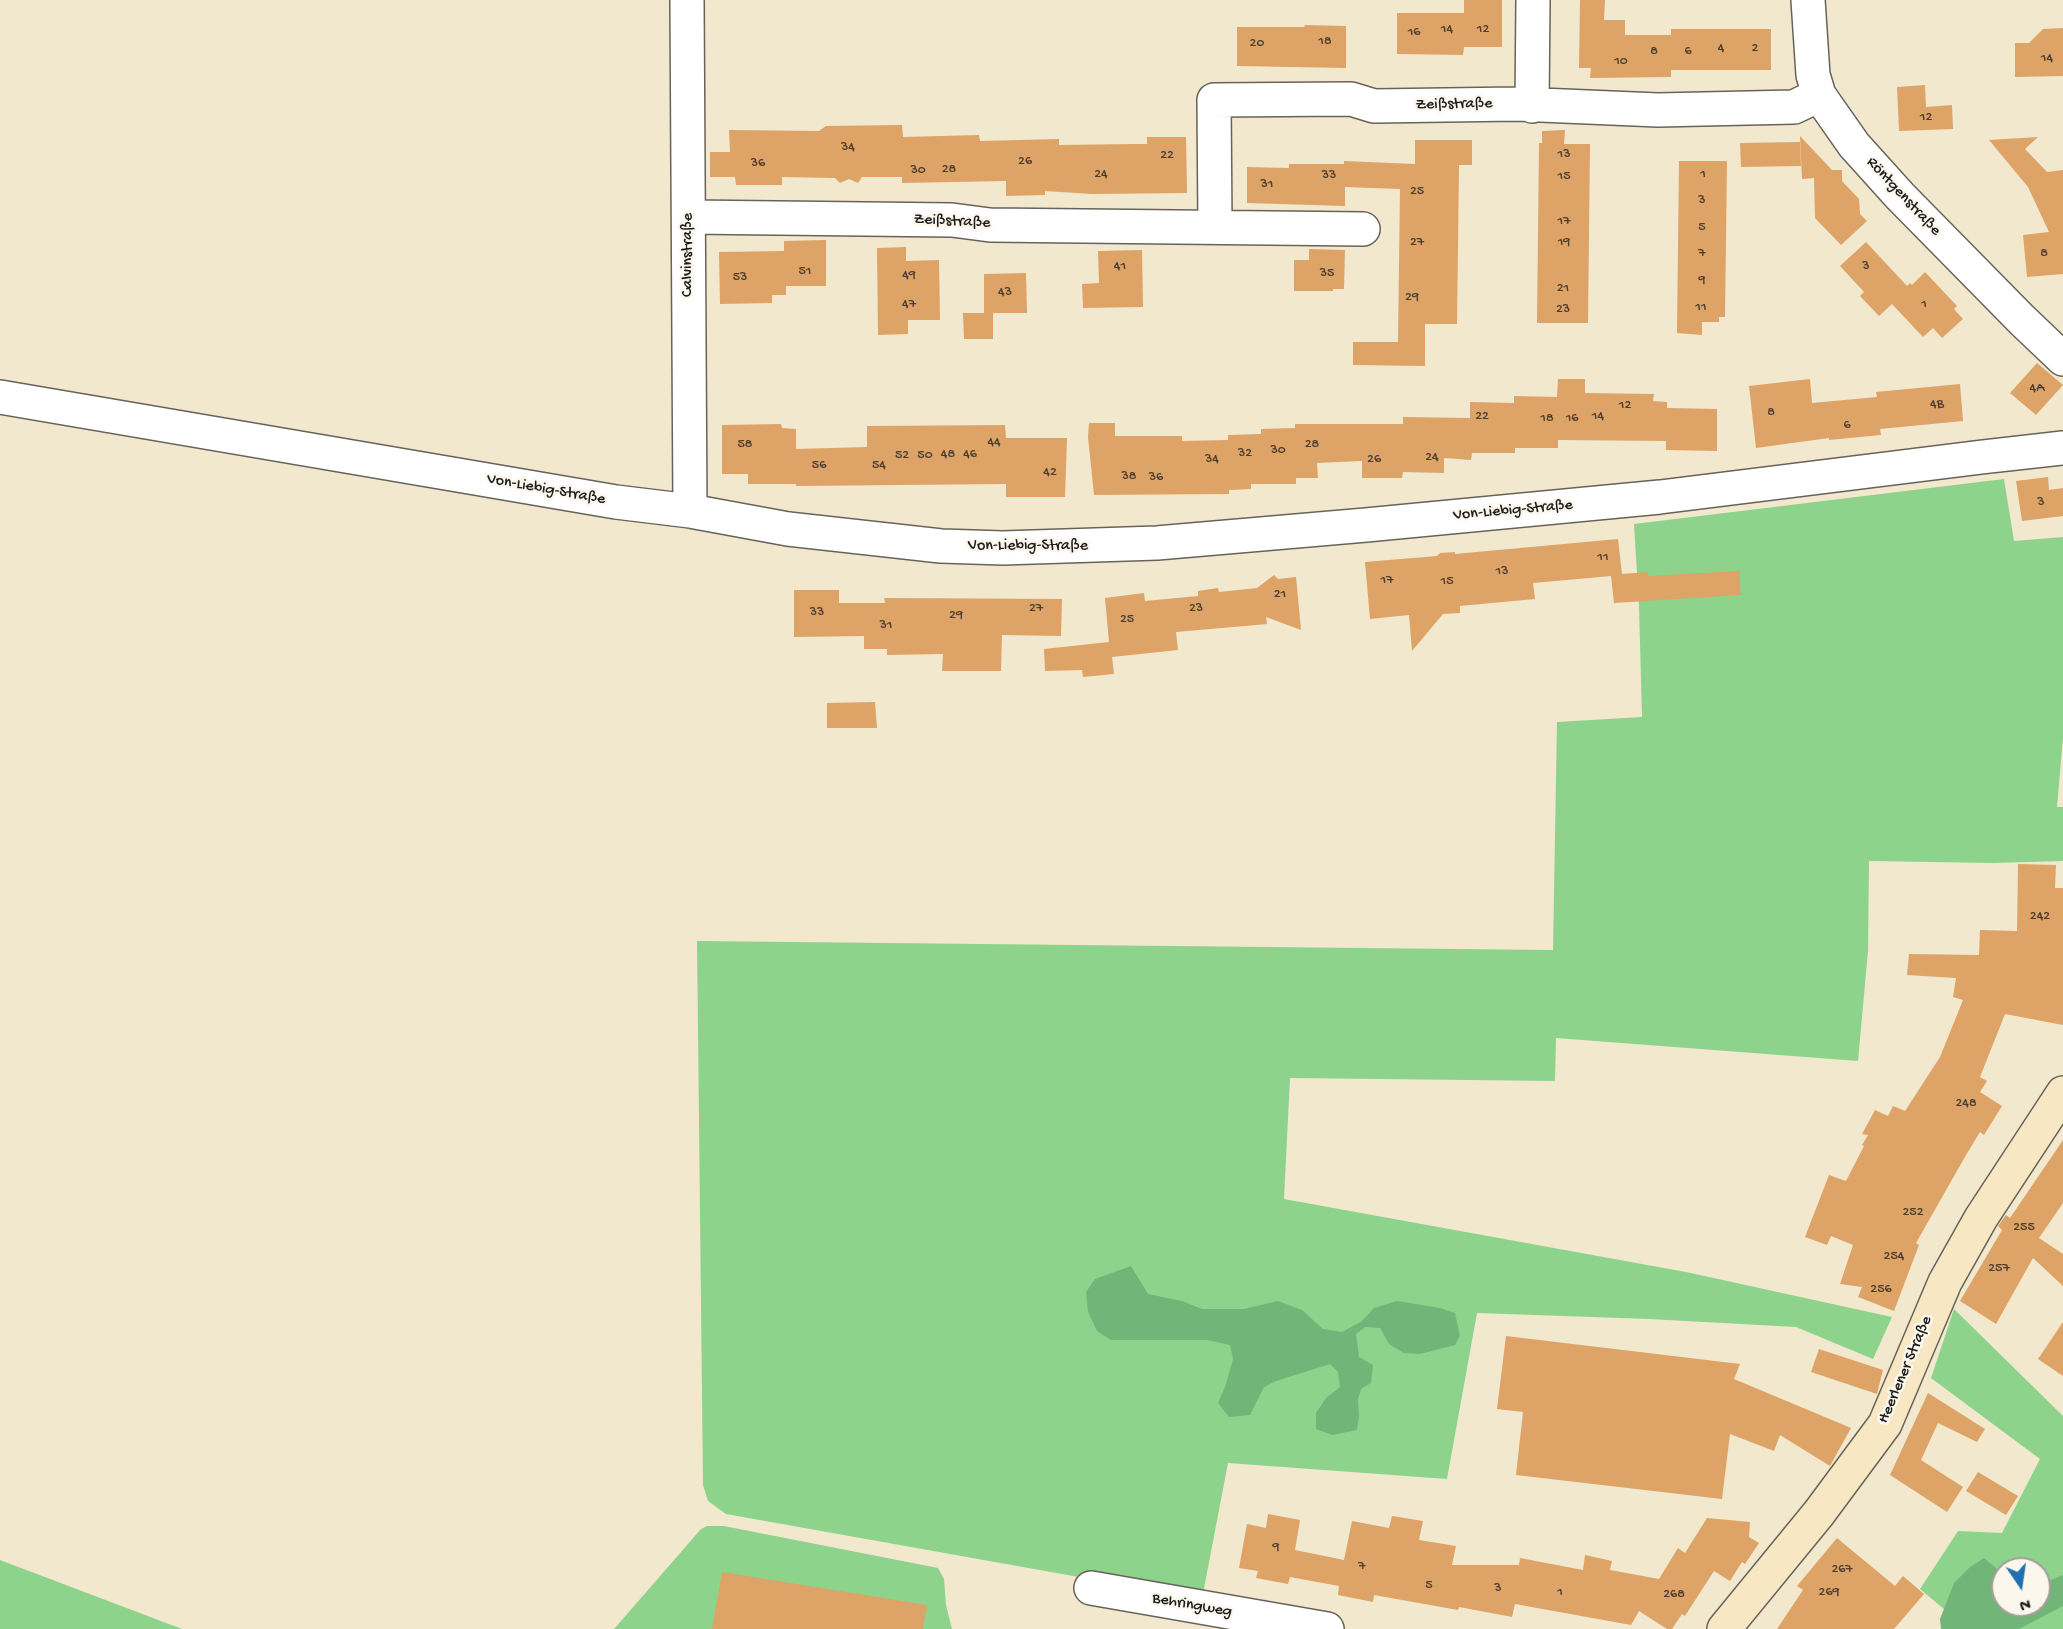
<!DOCTYPE html>
<meta charset="utf-8">
<style>
body{margin:0}
#map{position:relative;width:2063px;height:1629px;overflow:hidden;background:#f2e8ce;font-family:"Gochi Hand",sans-serif}
canvas{display:block}
.north{position:absolute;left:1991px;top:1557px;width:60px;height:60px;box-sizing:border-box;background:#fbf7ec;border:2px solid #a29f99;border-radius:50%;rotate:167deg;font-size:16px;font-weight:700;line-height:24px;text-align:center;color:#1c1c1c}
.north::after{content:'';display:block;margin:auto;width:21px;height:27px;background:#1f6fb2;clip-path:polygon(50% 0,100% 100%,50% 72%,0 100%)}
</style>
<div id="map">
<canvas width="2063" height="1629"></canvas>
<div class="north">N</div>
</div>
<script>
const g = document.querySelector('canvas').getContext('2d');
g.lineJoin = 'round';
function fill(path, color) { g.fillStyle = color; g.fill(path, 'evenodd'); }
const toPath = rows => new Path2D(rows.map(r => 'M' + r).join(''));
function stroke(path, color, width, dash) { g.strokeStyle = color; g.lineWidth = width; g.lineCap = dash ? 'butt' : 'round'; g.setLineDash(dash || []); g.stroke(path); }
function write(font, color, halo, rows, align = 'center') {
  g.font = font + ' "Gochi Hand",sans-serif'; g.lineWidth = 5; g.setLineDash([]); g.textBaseline = 'middle'; g.strokeStyle = halo; g.fillStyle = color; for (const [text, x, y, turn = 0] of rows) {
    g.save(); g.translate(x, y); g.rotate((+turn || 0) * Math.PI / 180); g.textAlign = isNaN(turn) ? turn : align; if (halo) g.strokeText(text, 0, 0); g.fillText(text, 0, 0); g.restore();
  }
}
fill(toPath([
 [2004,479,2014,541,2063,537,2063,737,2057,807,2063,807,2063,861,1993,863,1869,861,1868,951,1858,1061,1556,1038,1555,1081,1290,1078,1284,1199,1686,1272,1892,1317,1873,1359,1796,1327,1649,1319,1477,1313,1447,1479,1228,1463,1202,1599,726,1514,708,1501,703,1485,697,941,1553,950,1557,722,1642,717,1639,606,1634,524],
 [1954,1309,2063,1416,2063,1629,1968,1629,1920,1589,1958,1531,2002,1533,2040,1459,1931,1378],
 [2003,1569,2039,1569,2039,1605,2003,1605],
 [707,1526,724,1526,938,1568,944,1579,946,1605,952,1629,614,1629,701,1529],
 [0,1560,182,1629,0,1629]
]), '#8ed38c');
fill(toPath([
 [1131,1266,1148,1294,1182,1301,1202,1309,1244,1309,1278,1301,1302,1310,1323,1329,1342,1332,1362,1321,1374,1308,1397,1301,1440,1308,1455,1313,1460,1336,1455,1345,1420,1354,1404,1353,1389,1344,1380,1328,1365,1327,1356,1334,1359,1357,1373,1365,1371,1383,1361,1389,1358,1399,1359,1416,1357,1430,1332,1435,1316,1429,1316,1413,1326,1398,1340,1387,1338,1372,1330,1364,1276,1381,1264,1387,1250,1415,1229,1417,1218,1403,1225,1387,1233,1359,1230,1345,1207,1340,1111,1340,1097,1331,1088,1312,1086,1292,1095,1279],
 [1984,1558,2003,1574,2003,1605,2039,1605,2039,1585,2063,1575,2063,1606,2019,1629,1941,1629,1940,1619,1954,1583,1970,1567]
]), '#72b578');
fill(toPath([
 [1464,0,1502,0,1502,47,1464,47,1463,55,1397,54,1397,13,1464,13],
 [1580,0,1605,0,1604,20,1625,20,1625,35,1671,35,1671,29,1771,29,1771,70,1671,70,1671,77,1590,78,1591,68,1579,68],
 [1305,25,1346,26,1346,68,1237,66,1237,27,1304,27],
 [2063,28,2063,76,2015,77,2015,43,2029,43,2043,29],
 [1925,85,1926,107,1952,105,1953,129,1899,131,1897,87],
 [902,125,903,137,979,135,980,141,1059,139,1059,145,1135,144,1147,144,1147,137,1186,137,1187,193,1092,194,1045,191,1045,195,1006,196,1006,181,902,183,902,177,862,177,858,183,849,179,840,183,835,178,782,177,782,185,736,185,735,177,710,177,710,152,730,152,729,130,819,131,826,126],
 [1565,130,1564,144,1590,144,1588,323,1537,323,1539,143,1542,143,1542,131],
 [1800,136,1832,170,1842,170,1842,181,1859,199,1860,214,1867,221,1841,245,1815,218,1814,178,1802,179],
 [2038,137,2025,149,2047,172,2063,170,2063,274,2027,277,2023,235,2049,232,2028,187,1989,140],
 [1415,140,1472,140,1472,165,1459,165,1457,324,1425,324,1425,366,1353,365,1353,342,1398,342,1400,189,1345,187,1345,206,1247,203,1247,167,1289,168,1289,164,1344,164,1344,161,1415,164],
 [1800,142,1801,166,1741,167,1740,143],
 [1679,161,1727,161,1725,317,1719,317,1719,322,1702,322,1702,335,1677,333],
 [826,240,826,286,786,286,786,295,772,295,772,303,720,304,719,252,784,251,784,241],
 [1866,242,1907,286,1910,283,1912,285,1925,272,1957,306,1954,309,1963,319,1942,338,1933,328,1923,337,1892,304,1879,316,1860,296,1864,292,1840,266],
 [906,247,906,261,939,260,940,320,908,320,908,334,878,335,877,248],
 [1309,249,1345,250,1344,289,1333,289,1333,291,1294,291,1294,260,1309,260],
 [1142,250,1143,307,1083,308,1082,284,1099,283,1098,251],
 [1026,273,1027,313,993,313,993,339,964,339,963,313,984,313,984,274],
 [2037,363,2063,385,2036,415,2010,393],
 [1558,379,1585,379,1585,393,1654,394,1653,401,1667,402,1667,408,1717,409,1717,451,1666,450,1666,441,1558,440,1558,448,1515,448,1515,453,1472,453,1471,460,1444,458,1444,473,1403,472,1402,478,1362,478,1362,461,1317,463,1318,478,1296,478,1296,484,1251,484,1251,489,1229,490,1229,494,1094,495,1088,437,1089,423,1115,423,1115,436,1182,436,1182,441,1228,440,1228,435,1261,434,1261,429,1295,428,1295,424,1403,424,1403,417,1470,418,1470,402,1514,403,1514,396,1557,397],
 [1810,379,1812,403,1877,397,1876,392,1960,384,1963,421,1880,429,1881,435,1829,440,1829,438,1756,448,1749,386],
 [781,424,782,428,796,429,796,449,867,447,867,426,1005,425,1006,438,1067,438,1065,497,1006,497,1006,484,796,486,796,484,748,484,748,474,722,474,722,425],
 [2048,477,2049,490,2063,488,2063,516,2022,521,2016,481],
 [1618,539,1622,574,1648,572,1648,576,1739,571,1741,595,1614,603,1611,576,1533,583,1535,599,1460,606,1460,613,1443,614,1412,651,1409,615,1370,619,1365,562,1437,556,1440,553,1455,552,1455,554],
 [1274,575,1278,579,1296,577,1301,630,1266,617,1267,624,1176,632,1178,650,1112,657,1114,674,1083,677,1082,670,1045,671,1044,649,1109,642,1105,598,1144,593,1145,601,1198,596,1198,591,1218,588,1219,592,1257,588],
 [794,590,839,590,839,603,885,603,884,598,1062,599,1061,636,1002,635,1001,671,942,671,943,654,887,655,887,649,864,649,864,636,794,637],
 [875,702,877,728,827,728,827,703],
 [2018,864,2056,865,2055,888,2063,888,2063,1025,2005,1014,1980,1077,1987,1081,1980,1092,2002,1106,1984,1135,1980,1132,1966,1155,1916,1243,1919,1245,1894,1311,1858,1297,1862,1287,1840,1284,1853,1245,1831,1236,1827,1245,1805,1237,1829,1175,1846,1181,1864,1146,1862,1145,1868,1135,1862,1134,1875,1110,1888,1116,1893,1106,1905,1111,1940,1057,1963,1000,1953,997,1956,978,1907,975,1909,954,1979,955,1980,930,2017,931],
 [2063,1140,2063,1203,2039,1238,2063,1254,2063,1286,2033,1258,1996,1324,1960,1301,2002,1230,1998,1226,2006,1215,2010,1218],
 [2063,1322,2063,1376,2038,1359],
 [1506,1336,1740,1364,1734,1379,1851,1428,1830,1466,1780,1435,1774,1451,1730,1434,1722,1499,1516,1475,1523,1412,1497,1409],
 [1819,1349,1883,1370,1877,1394,1811,1372],
 [1928,1393,1985,1429,1977,1442,1938,1423,1921,1460,1963,1487,1947,1512,1890,1475],
 [1978,1472,2018,1496,2006,1515,1966,1491],
 [1268,1514,1300,1520,1295,1550,1344,1560,1352,1521,1389,1528,1392,1516,1423,1521,1419,1540,1456,1546,1452,1565,1519,1565,1520,1558,1583,1570,1585,1555,1612,1561,1610,1570,1659,1579,1678,1548,1685,1553,1707,1518,1750,1522,1749,1537,1759,1543,1745,1564,1742,1562,1730,1581,1714,1571,1685,1616,1682,1614,1672,1629,1667,1629,1639,1611,1631,1625,1515,1604,1512,1617,1459,1607,1458,1610,1374,1595,1373,1602,1338,1595,1339,1586,1290,1577,1288,1584,1256,1578,1258,1571,1239,1568,1247,1524,1266,1528],
 [1837,1538,1895,1586,1903,1576,1924,1594,1894,1629,1777,1629,1803,1590,1797,1586],
 [722,1572,927,1605,923,1629,712,1629]
]), '#dda367');
const minor = toPath([
 [687,0,690,511],
 [1808,0,1813,75,1819,95,1854,145,1900,196,2022,320,2063,359],
 [1532,106,1533,0],
 [689,217,952,220,990,225,1363,229],
 [1215,227,1214,100,1351,99,1374,106,1517,104,1658,110,1794,107,1819,95],
 [0,397,616,502,690,511,788,529,941,546,1003,548,1157,543,1366,525,1660,497,1982,457,2063,448],
 [1091,1588,1327,1629]
]);
const secondary = toPath([
 [1724,1629,1819,1513,1885,1424,1945,1282,1981,1218,2063,1093]
]);
stroke(minor, '#67635a', 36);
stroke(secondary, '#67635a', 36);
stroke(minor, '#fff', 33);
stroke(secondary, '#f8e7c3', 33);
write('14px', '#4c3e2f', null, [
 ["14",1447,30],
 ["12",1483,30],
 ["16",1414,33],
 ["18",1325,42],
 ["20",1257,44],
 ["4",1721,49],
 ["2",1755,49],
 ["8",1654,52],
 ["6",1688,52],
 ["14",2047,59],
 ["10",1621,62],
 ["12",1926,118],
 ["34",848,148],
 ["13",1564,155],
 ["22",1167,156],
 ["26",1025,162],
 ["36",758,164],
 ["28",949,170],
 ["30",918,171],
 ["24",1101,175],
 ["1",1703,175],
 ["33",1329,176],
 ["15",1564,177],
 ["31",1267,185],
 ["25",1417,192],
 ["3",1702,201],
 ["17",1564,222],
 ["5",1702,228],
 ["27",1417,243],
 ["19",1564,243],
 ["7",1702,254],
 ["8",2044,254],
 ["41",1120,267],
 ["3",1866,267],
 ["51",805,272],
 ["35",1327,274],
 ["49",909,276],
 ["53",740,278],
 ["9",1702,281],
 ["21",1563,289],
 ["43",1005,293],
 ["29",1412,298],
 ["47",909,305],
 ["1",1924,305],
 ["11",1701,308],
 ["23",1563,310],
 ["4A",2037,389],
 ["4B",1937,405],
 ["12",1625,406],
 ["8",1771,413],
 ["22",1482,417],
 ["14",1598,417],
 ["18",1547,419],
 ["16",1572,419],
 ["6",1847,426],
 ["44",994,443],
 ["58",745,445],
 ["28",1312,445],
 ["30",1278,451],
 ["32",1245,454],
 ["48",948,455],
 ["46",970,455],
 ["52",902,456],
 ["50",925,456],
 ["24",1432,458],
 ["34",1212,460],
 ["26",1374,460],
 ["56",819,466],
 ["54",879,466],
 ["42",1050,473],
 ["38",1129,477],
 ["36",1156,478],
 ["3",2041,503],
 ["11",1603,558],
 ["13",1502,572],
 ["17",1387,581],
 ["15",1447,582],
 ["21",1280,595],
 ["27",1036,609],
 ["23",1196,609],
 ["33",817,613],
 ["29",956,616],
 ["25",1127,620],
 ["31",886,626],
 ["242",2040,917],
 ["248",1966,1104],
 ["252",1913,1213],
 ["255",2024,1228],
 ["254",1894,1257],
 ["257",1999,1269],
 ["256",1881,1290],
 ["9",1276,1548],
 ["7",1362,1567],
 ["267",1842,1570],
 ["5",1429,1586],
 ["3",1498,1589],
 ["1",1560,1593],
 ["269",1829,1593],
 ["268",1674,1595]
]);
write('16px', '#1c1c1c', '#fbf7ec', [
 ["Zeißstraße",1454,105,-1],
 ["Röntgenstraße",1903,197,47],
 ["Zeißstraße",952,222,3],
 ["Calvinstraße",689,255,-90],
 ["Von-Liebig-Straße",546,490,10],
 ["Von-Liebig-Straße",1513,511,-5],
 ["Von-Liebig-Straße",1028,547],
 ["Heerlener Straße",1906,1370,-67],
 ["Behringweg",1192,1606,10]
]);
</script>
